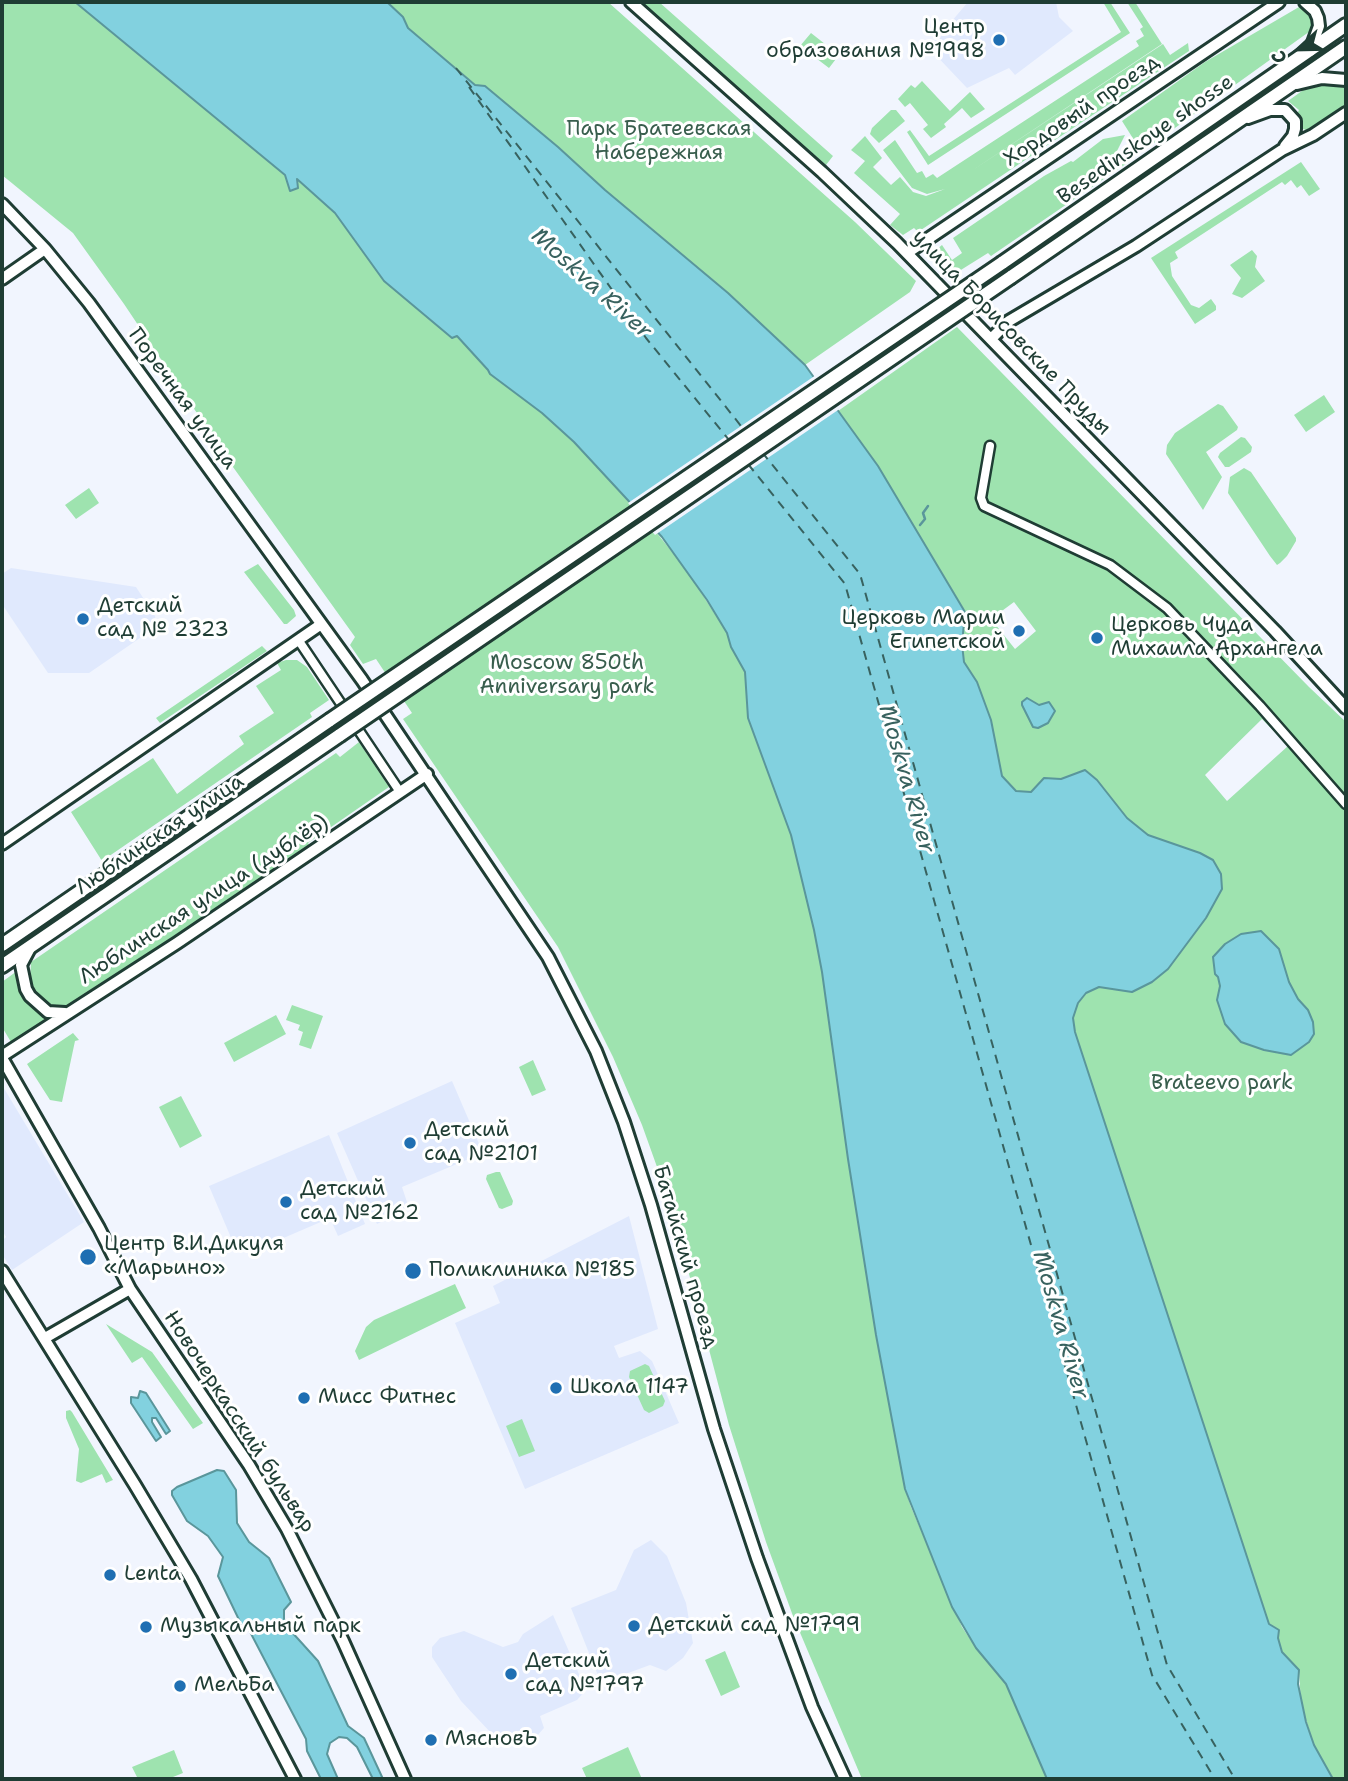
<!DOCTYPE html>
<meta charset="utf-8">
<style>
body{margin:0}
#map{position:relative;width:1348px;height:1781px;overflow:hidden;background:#f1f5fe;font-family:"Shantell Sans",sans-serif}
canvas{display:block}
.frame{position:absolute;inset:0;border:4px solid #1f3d34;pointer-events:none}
.north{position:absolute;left:1264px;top:14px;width:70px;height:70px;-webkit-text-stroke:5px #fff;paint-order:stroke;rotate:248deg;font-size:19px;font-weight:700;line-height:28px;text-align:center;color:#1f3d34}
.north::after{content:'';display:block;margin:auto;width:24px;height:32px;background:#1f3d34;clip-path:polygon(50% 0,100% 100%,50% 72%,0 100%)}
</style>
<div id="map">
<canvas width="1348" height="1781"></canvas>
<div class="frame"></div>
<div class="north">С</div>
</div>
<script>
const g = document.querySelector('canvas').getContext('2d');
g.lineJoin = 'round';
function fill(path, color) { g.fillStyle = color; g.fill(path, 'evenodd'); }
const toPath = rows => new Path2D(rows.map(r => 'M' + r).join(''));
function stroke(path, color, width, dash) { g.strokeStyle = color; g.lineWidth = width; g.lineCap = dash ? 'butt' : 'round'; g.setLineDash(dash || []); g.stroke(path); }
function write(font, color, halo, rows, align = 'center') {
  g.font = font + ' "Shantell Sans",sans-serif'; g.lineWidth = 6; g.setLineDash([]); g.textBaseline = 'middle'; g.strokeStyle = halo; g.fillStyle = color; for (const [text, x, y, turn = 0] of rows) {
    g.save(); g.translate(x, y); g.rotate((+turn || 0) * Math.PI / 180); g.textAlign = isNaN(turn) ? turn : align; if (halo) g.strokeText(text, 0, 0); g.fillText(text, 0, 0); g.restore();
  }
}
fill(toPath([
 [968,2,1056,2,1059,17,1073,31,1015,75,1009,68,967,88,929,48],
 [11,568,136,587,155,616,156,627,89,673,48,673,2,604,2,574],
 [452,1081,483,1153,402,1187,409,1208,377,1224,337,1133],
 [2,1085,84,1222,12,1270,2,1254,2,1241,6,1237,2,1230],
 [329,1135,365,1224,338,1236,330,1218,251,1252,235,1247,209,1186],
 [629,1216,658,1329,614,1346,619,1358,640,1351,652,1361,679,1423,525,1489,455,1323,500,1303,493,1286],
 [651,1540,667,1556,686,1603,693,1643,683,1658,666,1671,650,1665,601,1683,571,1608,616,1590,634,1550],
 [553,1615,586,1690,577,1700,540,1716,544,1728,536,1737,513,1742,492,1734,461,1701,432,1657,432,1647,440,1638,464,1631,503,1647,518,1642,523,1634]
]), '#e0e9fd');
fill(toPath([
 [2,2,75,2,285,175,290,191,296,178,335,213,384,281,457,336,488,370,490,374,542,413,574,442,630,500,686,569,727,633,731,647,745,672,748,718,791,835,814,930,822,972,848,1159,876,1335,905,1489,911,1507,962,1627,976,1648,1006,1684,1047,1779,862,1779,793,1616,766,1542,729,1425,671,1206,642,1125,613,1057,558,947,403,719,412,713,376,659,363,664,350,645,355,637,233,467,124,304,73,233,2,175],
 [387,2,608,2,855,222,916,281,910,292,805,365,728,293,605,190,558,147,485,87,475,85,408,28,403,17],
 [639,2,659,2,833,156,826,165],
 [1103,2,1110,2,1130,33,928,165,907,132,910,130,929,156,1121,32],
 [1127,2,1135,2,1162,44,967,174,1163,44,1170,55,1188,43,1189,51,1043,148,1040,144,1034,148,1037,152,918,232,914,228,903,235,890,225,900,214,854,173,865,161,851,150,865,136,882,158,873,167,891,185,900,177,913,192,926,196,945,189,927,194,912,188,883,150,895,140,917,173,922,171,926,178,933,174,937,178,1139,46,1136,41,1144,36,1140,29,1143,27],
 [1299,7,1309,10,1315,22,1313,29,1147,148,1138,137,1134,140,1122,121,1205,62],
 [811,33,839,55,829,68,800,46],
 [922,81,950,111,970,92,985,109,971,118,962,108,944,124,946,127,931,138,923,129,928,125,910,103,905,107,898,99,911,85,915,88],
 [1313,83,1346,86,1346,107,1309,131,1303,129,1297,114,1299,110,1288,101],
 [891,110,896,110,905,121,879,143,870,134,872,128],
 [1125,135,1116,153,1133,159,991,256,988,253,956,273,936,250,942,245,952,260,962,253,953,238,1044,176,1071,161,1073,162,1103,139],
 [1301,162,1320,189,1309,196,1301,185,1297,188,1291,180,1285,185,1282,182,1175,252,1178,258,1170,263,1172,276,1191,305,1199,308,1211,299,1216,306,1216,310,1195,324,1151,258],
 [1252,250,1257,256,1255,267,1265,281,1242,298,1232,294,1241,278,1230,265],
 [957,327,1309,687,1346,722,1346,1779,1333,1779,1314,1745,1301,1704,1299,1670,1282,1652,1278,1638,1279,1630,1269,1624,1075,1032,1073,1018,1078,1003,1086,993,1099,987,1132,992,1213,860,1200,853,1148,835,1127,818,1097,780,1085,770,1061,779,1044,778,1031,792,1016,791,1002,776,991,720,977,682,964,662,962,644,965,611,878,467,838,411],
 [1014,602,1036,631,1015,649,991,619],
 [1262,719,1288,746,1227,801,1205,775],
 [1324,395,1335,412,1306,432,1294,415],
 [1218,404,1223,406,1238,427,1237,430,1206,452,1222,477,1203,510,1166,454,1167,445,1175,433],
 [1241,437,1245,438,1252,447,1251,452,1229,467,1225,467,1218,457,1220,453],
 [1244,468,1251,472,1296,538,1296,541,1287,556,1280,563,1277,565,1270,556,1228,493,1230,477],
 [89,488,99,503,76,519,65,505],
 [258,564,294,610,296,616,287,624,284,624,244,572],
 [262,646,267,651,160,723,156,718],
 [286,660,297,660,307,667,329,700,310,713,312,717,102,861,71,812,153,758,177,794,244,744,239,736,274,713,256,686,281,670,277,663],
 [331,728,335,730,334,732,2,959,2,954],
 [359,742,389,787,308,843,310,846,64,1009,44,1003,37,996,30,980,31,962,336,753,340,757],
 [17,971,21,990,32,1006,48,1018,11,1042,2,1027,2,982],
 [292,1005,323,1016,311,1049,299,1045,303,1032,298,1030,300,1025,286,1020],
 [276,1015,286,1034,234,1062,224,1043],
 [73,1033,79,1040,75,1041,62,1102,50,1100,27,1064],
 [533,1060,546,1090,532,1096,519,1067],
 [181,1096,202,1136,180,1148,159,1107],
 [496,1172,500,1172,513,1201,512,1205,502,1209,499,1208,486,1179,487,1175],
 [455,1284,466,1308,359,1360,355,1351,366,1327,374,1320],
 [106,1324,152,1352,203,1423,193,1429,142,1357,132,1363],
 [645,1364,649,1366,665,1401,663,1406,649,1413,644,1410,629,1377,630,1371],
 [70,1410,72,1412,113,1480,106,1483,102,1474,81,1483,76,1481,79,1449,66,1418,66,1411],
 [522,1419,535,1451,519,1457,506,1426],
 [725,1651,740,1687,721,1696,705,1660],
 [628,1747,642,1779,587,1779,582,1768],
 [174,1750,183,1773,168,1779,138,1779,132,1767]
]), '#9ee3af');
const water = toPath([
 [75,2,387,2,403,17,408,28,475,85,485,86,558,147,605,190,728,293,805,365,878,466,965,612,962,644,964,662,977,682,991,720,1002,776,1016,791,1031,792,1044,778,1061,779,1085,770,1097,780,1127,818,1148,835,1200,853,1213,860,1221,874,1222,889,1206,918,1168,969,1152,982,1132,992,1099,987,1086,993,1078,1003,1073,1018,1075,1032,1269,1624,1279,1630,1278,1638,1282,1652,1299,1670,1298,1684,1306,1722,1314,1745,1333,1779,1047,1779,1006,1684,976,1648,952,1607,905,1489,876,1335,848,1159,822,972,814,930,791,835,748,718,745,672,731,647,727,633,707,600,662,537,574,442,542,413,490,374,488,370,457,336,452,338,384,281,335,213,297,179,298,188,290,191,285,175,75,2],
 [1027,698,1039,705,1049,702,1055,711,1048,723,1038,728,1033,727,1022,705,1022,702,1027,698],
 [1261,931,1279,949,1289,982,1298,999,1308,1010,1313,1022,1314,1034,1309,1042,1291,1055,1264,1050,1241,1042,1225,1024,1217,1000,1220,986,1218,977,1215,974,1213,957,1225,944,1241,934,1261,931],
 [140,1391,146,1393,170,1431,166,1434,156,1418,152,1418,152,1422,161,1437,156,1441,131,1403,131,1397,138,1398,140,1391],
 [217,1470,224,1471,236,1490,237,1523,249,1542,269,1558,291,1602,284,1610,284,1619,290,1630,318,1661,348,1726,364,1738,383,1779,373,1779,357,1747,347,1738,339,1737,330,1743,327,1754,338,1779,321,1779,307,1751,306,1739,248,1628,242,1626,218,1576,223,1557,208,1536,187,1521,172,1495,172,1491,177,1487,217,1470]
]);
fill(water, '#82d1df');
stroke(water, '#5a969b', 2);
fill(toPath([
 [816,375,841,408,655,535,628,503]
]), '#f1f5fe');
stroke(toPath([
 [920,525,925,519,923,513,928,506]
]), '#5a969b', 2.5);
stroke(toPath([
 [456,68,745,431],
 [469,87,646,338,729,440],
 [762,452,860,574,1167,1665,1235,1779],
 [748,464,845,584,1152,1675,1215,1779]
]), '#38625f', 2, [9, 7]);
const street = toPath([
 [990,446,981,498,984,506,1110,565,1167,608,1260,706,1346,804],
 [299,641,400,792]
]);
const secondary = toPath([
 [631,2,822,172,897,243,1275,631,1346,708],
 [1305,2,1315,11,1318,18,1319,26,1310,51],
 [1297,84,1322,78,1346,80],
 [1248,118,1270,110,1285,110,1295,121,1295,129,1293,136,1285,146],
 [2,204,45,249,89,303,362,680,548,957,596,1051,624,1122,651,1205,714,1429,757,1558,812,1707,845,1779],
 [907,253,1279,2],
 [2,279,45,249],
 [991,339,1009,321,1136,246,1282,150,1313,135,1346,113],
 [2,844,320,625],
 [29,950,21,965,26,989,30,996,48,1012,65,1013],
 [2,1056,177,943,427,774],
 [2,1058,99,1228,130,1289,249,1465,287,1529,343,1641,405,1779],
 [2,1271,135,1485,191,1579,295,1779],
 [45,1338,130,1289]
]);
const primary = toPath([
 [1002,263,1346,25],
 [1011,277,1346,47],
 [2,945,330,720],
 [2,966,340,735]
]);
stroke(street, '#1f3d34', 13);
stroke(secondary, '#1f3d34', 16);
stroke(primary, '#1f3d34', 18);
stroke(street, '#fff', 8);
stroke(secondary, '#fff', 10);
stroke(primary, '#fff', 12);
const primaryBridge = toPath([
 [330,720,1002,263],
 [340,735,1011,277]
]);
stroke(primaryBridge, '#1f3d34', 18, []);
stroke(primaryBridge, '#fff', 12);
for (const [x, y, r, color] of [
 [999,40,7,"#1f6fb2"],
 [83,619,7,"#1f6fb2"],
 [1019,631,7,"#1f6fb2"],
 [1097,638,7,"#1f6fb2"],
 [410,1143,7,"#1f6fb2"],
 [286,1202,7,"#1f6fb2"],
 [88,1257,9,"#1f6fb2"],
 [413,1271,9,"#1f6fb2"],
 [556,1388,7,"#1f6fb2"],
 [304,1398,7,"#1f6fb2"],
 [110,1575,7,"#1f6fb2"],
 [634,1626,7,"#1f6fb2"],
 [146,1627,7,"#1f6fb2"],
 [511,1674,7,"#1f6fb2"],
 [180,1686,7,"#1f6fb2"],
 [431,1740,7,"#1f6fb2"]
]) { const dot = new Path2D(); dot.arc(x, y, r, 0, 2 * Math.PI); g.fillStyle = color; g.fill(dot); stroke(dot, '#fff', 2.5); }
write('21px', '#1f3d34', '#fff', [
 ["Центр",985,28,"right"],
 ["образования №1998",985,52,"right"],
 ["Детский",97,607],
 ["сад № 2323",97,631],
 ["Церковь Марии",1005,619,"right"],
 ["Египетской",1005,643,"right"],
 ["Церковь Чуда",1111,626],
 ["Михаила Архангела",1111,650],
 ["Детский",424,1131],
 ["сад №2101",424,1155],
 ["Детский",300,1190],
 ["сад №2162",300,1214],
 ["Центр В.И.Дикуля",104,1245],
 ["«Марьино»",104,1269],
 ["Поликлиника №185",429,1271],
 ["Школа 1147",570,1388],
 ["Мисс Фитнес",318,1398],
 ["Lenta",124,1575],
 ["Детский сад №1799",648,1626],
 ["Музыкальный парк",160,1627],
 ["Детский",525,1662],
 ["сад №1797",525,1686],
 ["МельБа",194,1686],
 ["МясновЪ",445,1740]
], 'left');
write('21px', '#1f3d34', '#fff', [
 ["Хордовый проезд",1082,111,-34],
 ["Besedinskoye shosse",1146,140,-35],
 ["улица Борисовские Пруды",1011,333,46],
 ["Поречная улица",182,399,54],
 ["Люблинская улица",160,835,-34],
 ["Люблинская улица (дублёр)",204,900,-33],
 ["Батайский проезд",685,1257,74],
 ["Новочеркасский бульвар",239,1422,57]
]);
write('21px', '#385e4d', '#fff', [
 ["Парк Братеевская",659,130],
 ["Набережная",659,154],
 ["Moscow 850th",567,664],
 ["Anniversary park",567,688],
 ["Brateevo park",1222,1084]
]);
write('italic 23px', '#38625f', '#fff', [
 ["Moskva River",591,284,42],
 ["Moskva River",906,779,74],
 ["Moskva River",1060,1325,74]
]);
</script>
